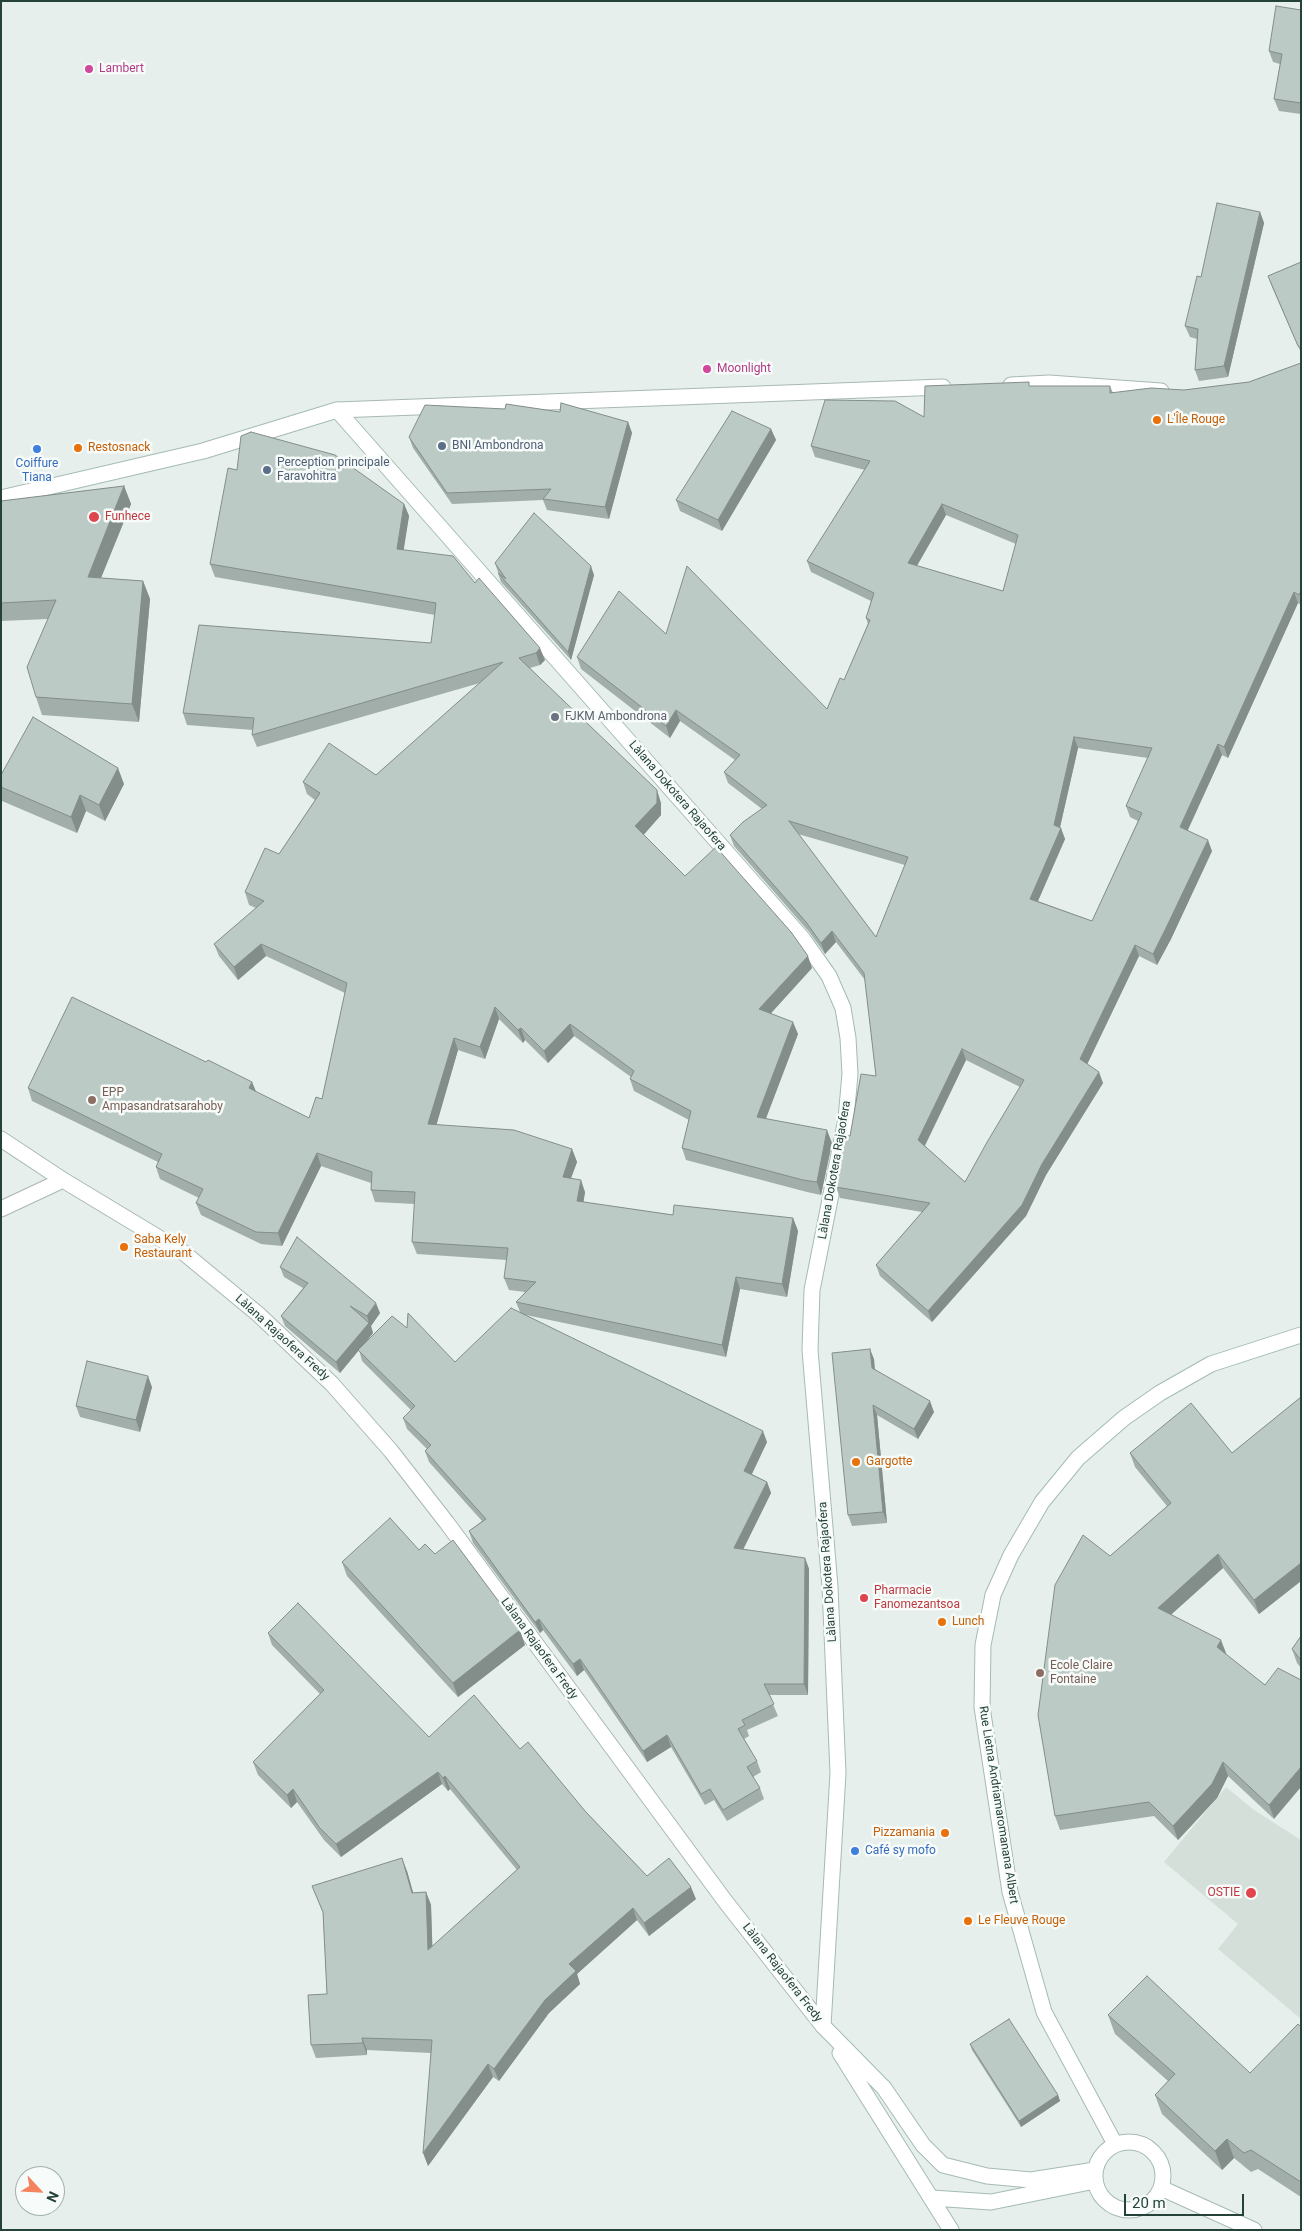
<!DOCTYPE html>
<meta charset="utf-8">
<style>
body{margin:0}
#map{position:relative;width:1302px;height:2231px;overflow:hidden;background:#e6efeb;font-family:Roboto,sans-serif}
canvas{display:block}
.frame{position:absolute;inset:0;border:2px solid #24423a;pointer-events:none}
.north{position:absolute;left:15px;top:2166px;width:50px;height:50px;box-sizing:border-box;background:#f7fbf9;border:1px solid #a3b1ad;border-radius:50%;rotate:115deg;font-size:14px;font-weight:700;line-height:20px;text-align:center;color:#24423a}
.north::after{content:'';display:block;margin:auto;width:18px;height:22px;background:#f4845f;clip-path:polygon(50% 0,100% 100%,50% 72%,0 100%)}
.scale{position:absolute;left:1124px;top:2194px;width:120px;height:22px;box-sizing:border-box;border:2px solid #24423a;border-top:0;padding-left:6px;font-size:15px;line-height:18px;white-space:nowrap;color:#24423a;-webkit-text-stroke:4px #f7fbf9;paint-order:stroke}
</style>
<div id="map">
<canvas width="1302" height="2231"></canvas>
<div class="frame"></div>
<div class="north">N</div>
<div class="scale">20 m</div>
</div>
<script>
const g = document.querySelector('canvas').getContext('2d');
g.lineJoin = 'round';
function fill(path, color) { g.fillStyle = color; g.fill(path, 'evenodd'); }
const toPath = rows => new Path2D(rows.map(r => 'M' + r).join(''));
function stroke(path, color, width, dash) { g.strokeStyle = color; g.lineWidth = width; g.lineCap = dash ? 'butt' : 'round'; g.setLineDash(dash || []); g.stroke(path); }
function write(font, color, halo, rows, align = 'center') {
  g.font = font + ' Roboto,sans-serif'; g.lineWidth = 5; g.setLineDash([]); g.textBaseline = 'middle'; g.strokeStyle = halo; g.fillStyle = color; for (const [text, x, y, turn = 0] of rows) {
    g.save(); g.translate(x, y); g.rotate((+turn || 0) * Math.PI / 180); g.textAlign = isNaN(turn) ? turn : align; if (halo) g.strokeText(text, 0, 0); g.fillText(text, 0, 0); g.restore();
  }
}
fill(toPath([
 [1226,1787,1254,1810,1301,1840,1301,2019,1218,1949,1238,1924,1164,1862]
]), '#d4dfda');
const street = toPath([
 [1011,385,1049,383,1161,391],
 [337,410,943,387],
 [1,1139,63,1180,184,1253,258,1314,332,1384,391,1451,447,1523,725,1901,823,2026],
 [1,1209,63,1180]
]);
const secondary = toPath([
 [1,498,203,451,337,410,803,939,829,976,843,1008,848,1038,850,1074,846,1119,812,1290,810,1350,830,1587,838,1773,823,2026],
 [823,2026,884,2088,923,2145,943,2165,987,2176,1031,2180,1095,2170],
 [840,2053,951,2230],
 '1095 2176a34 34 0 1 1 68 0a34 34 0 1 1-68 0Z',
 [1115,2144,1044,2012,1010,1892,982,1707,983,1645,993,1595,1011,1555,1042,1502,1078,1458,1124,1418,1160,1393,1211,1364,1301,1335],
 [1161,2188,1254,2230],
 [932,2198,991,2202,1095,2181]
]);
stroke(street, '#a8b8b2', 17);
stroke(secondary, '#a4bbb3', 17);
stroke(street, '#fff', 15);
stroke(secondary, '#fff', 15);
fill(toPath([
 [1301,10,1301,114,1279,111,1274,99,1280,64,1273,62,1269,51],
 [1260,212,1264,223,1228,377,1199,381,1195,370,1197,339,1190,337,1185,326,1201,277],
 [1301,262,1301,353,1272,287,1268,276],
 [1301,363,1301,605,1298,603,1228,758,1222,755,1188,830,1212,851,1171,939,1157,965,1139,956,1087,1064,1103,1083,1046,1175,1026,1216,932,1322,880,1276,876,1265,922,1212,840,1198,836,1187,850,1136,876,1076,865,980,836,942,825,954,810,933,734,846,730,835,762,809,728,783,724,772,735,760,680,721,670,738,581,669,577,657,666,634,827,709,844,680,868,624,866,618,871,601,811,572,807,561,865,470,815,457,811,446,924,417,1031,386,1110,386,1113,393,1184,390,1249,382],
 [946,515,1016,544,1003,591,917,566],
 [1078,748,1148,758,1126,806,1130,817,1138,821,1092,921,1038,901,1065,839,1060,827],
 [798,834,905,865,876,937],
 [966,1060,1020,1087,965,1182,925,1146],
 [560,412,628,422,632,433,609,519,547,510,543,500,452,504,413,448,409,437],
 [771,429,776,440,722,531,680,511,676,500],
 [124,486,131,504,101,578,143,581,150,599,139,722,42,715,36,697,48,619,1,621,1,501],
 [404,504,409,516,403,550,475,583,545,660,540,665,530,668,661,803,661,815,643,835,685,876,812,968,771,1013,798,1034,766,1118,832,1143,821,1195,807,1192,686,1160,682,1148,689,1120,634,1091,630,1079,631,1077,574,1036,548,1063,525,1040,523,1043,499,1019,485,1059,458,1050,436,1125,572,1149,577,1162,571,1178,585,1192,583,1202,673,1215,793,1218,798,1231,787,1297,740,1289,726,1357,526,1315,767,1442,752,1474,767,1482,771,1493,743,1549,805,1558,809,1569,808,1695,769,1695,778,1716,747,1730,749,1736,744,1739,757,1761,761,1772,753,1777,760,1788,764,1799,727,1821,714,1800,705,1805,671,1747,647,1762,584,1670,577,1676,543,1630,540,1633,473,1543,469,1531,482,1521,429,1462,425,1451,427,1449,407,1429,403,1418,411,1410,362,1361,359,1350,340,1373,285,1326,281,1316,303,1288,284,1277,280,1267,380,1313,371,1326,373,1333,366,1342,407,1328,455,1362,520,1312,516,1302,525,1292,509,1290,504,1278,507,1260,417,1254,412,1242,415,1204,375,1202,371,1190,371,1183,321,1166,282,1246,261,1244,201,1215,196,1203,199,1198,160,1179,156,1167,158,1162,32,1101,28,1088,206,1062,252,1082,256,1092,309,1118,322,1099,345,993,266,956,238,980,219,956,214,944,256,908,249,905,245,892,279,854,315,800,307,794,303,782,376,775,480,683,257,747,252,735,253,730,187,725,183,713,431,643,435,615,215,577,210,564],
 [495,563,594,575,571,660,501,582,498,573,500,575,498,572],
 [1,775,124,784,105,821,86,811,77,833,2,801],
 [874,1359,875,1369,934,1412,918,1439,877,1415,887,1523,852,1526,848,1515],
 [152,1387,140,1432,80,1417,76,1406],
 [1301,1397,1301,1581,1259,1614,1223,1568,1171,1614,1226,1653,1274,1819,1228,1776,1217,1798,1178,1840,1154,1816,1060,1830,1055,1816,1110,1556,1167,1506,1135,1467,1130,1453,1232,1453],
 [419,1550,435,1554,525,1645,458,1697,347,1576,342,1562],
 [268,1633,429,1737,520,1749,585,1811,647,1876,696,1899,649,1936,637,1920,577,1974,580,1984,549,2013,499,2081,493,2077,428,2166,431,2053,367,2050,367,2055,316,2058,311,2045,327,1994,323,1913,312,1886,407,1871,413,1893,426,1892,431,1905,432,1947,517,1870,450,1789,448,1791,442,1784,341,1857,324,1840,297,1802,291,1808,258,1775,253,1762,320,1694,272,1645],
 [1301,1636,1301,1668,1297,1663,1292,1649],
 [1108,2015,1250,2073,1301,2027,1301,2197,1258,2169,1251,2172,1234,2158,1222,2170,1162,2114,1155,2095,1168,2081,1115,2034],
 [970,2044,1058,2095,1060,2101,1021,2127,972,2050]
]), '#a1aea9');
fill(toPath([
 [1260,212,1264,223,1228,377,1224,366],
 [628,422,632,433,609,519,605,507],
 [771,429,776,440,722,531,718,520],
 [124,486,131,504,94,595,88,577],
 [404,504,409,516,402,561,397,549],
 [942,504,946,515,912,574,908,563],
 [591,566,594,575,571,660,568,652],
 [143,581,150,599,139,722,132,704],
 [1294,592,1298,603,1228,758,1224,747],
 [540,648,545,660,540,665,536,653],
 [676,710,680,721,670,738,666,726],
 [1074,737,1078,748,1058,836,1054,825],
 [1218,744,1222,755,1184,838,1180,827],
 [118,768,124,784,105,821,99,805],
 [657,790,661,803,661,815,640,839,635,826],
 [80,795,86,811,77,833,71,817],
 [1061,828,1065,839,1034,910,1030,899],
 [1208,840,1212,851,1171,939,1157,965,1153,954],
 [832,931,836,942,825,954,821,943],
 [261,944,266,956,238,980,234,967],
 [1135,945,1139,956,1084,1071,1080,1059],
 [808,956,812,968,764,1021,759,1009],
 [495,1007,499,1019,485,1059,480,1047],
 [793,1022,798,1034,762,1129,757,1117],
 [570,1024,574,1036,548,1063,544,1051],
 [521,1028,525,1040,523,1043,518,1030],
 [454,1038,458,1050,433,1137,428,1124],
 [962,1049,966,1060,922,1151,918,1140],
 [1099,1072,1103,1083,1046,1175,1026,1216,932,1322,928,1311,1042,1164],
 [252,1082,257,1094,249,1088],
 [827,1130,832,1143,821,1195,817,1182],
 [572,1149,577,1162,567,1189,563,1177],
 [317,1153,321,1166,282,1246,278,1233],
 [581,1180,585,1192,582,1213,577,1201],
 [793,1218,798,1231,787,1297,782,1284],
 [736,1277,740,1289,726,1357,722,1345],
 [376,1303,380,1313,371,1326,373,1333,340,1373,336,1362,369,1323,367,1316],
 [870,1349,874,1359,875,1378,872,1368],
 [148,1376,152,1387,140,1432,136,1420],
 [930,1401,934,1412,918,1439,914,1429],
 [873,1405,877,1415,887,1523,883,1512],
 [763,1431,767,1442,748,1482,744,1471],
 [767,1482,771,1493,738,1560,734,1548],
 [1218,1554,1223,1568,1163,1622,1158,1608],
 [805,1558,809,1569,808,1695,804,1684],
 [1301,1563,1301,1581,1259,1614,1254,1600],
 [539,1619,543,1630,540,1633,535,1622],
 [520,1630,525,1645,458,1697,453,1683],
 [1221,1640,1226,1653,1222,1661,1217,1647],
 [580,1659,584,1670,577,1676,573,1664],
 [667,1735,671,1747,647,1762,643,1751],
 [1223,1762,1228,1776,1217,1798,1178,1840,1173,1826],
 [1301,1767,1301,1787,1274,1819,1269,1805],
 [438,1772,442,1784,341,1857,336,1844],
 [445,1776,450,1789,448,1791,443,1778],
 [293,1789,297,1802,291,1808,287,1795],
 [402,1858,407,1871,417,1906,412,1893],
 [691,1887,696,1899,649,1936,644,1923],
 [426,1892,431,1905,433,1963,428,1950],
 [633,1908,637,1920,577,1974,580,1984,549,2013,499,2081,494,2069,569,1964],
 [362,2038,367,2050,367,2055,363,2043],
 [488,2064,493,2077,428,2166,423,2153],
 [1058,2095,1060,2101,1021,2127,1019,2121],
 [1227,2139,1234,2158,1222,2170,1215,2151]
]), '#838d89');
const building = toPath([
 [1276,6,1301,10,1301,103,1274,99,1282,54,1269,51,1276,6],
 [1217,203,1260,212,1224,366,1195,370,1198,329,1185,326,1197,276,1201,277,1217,203],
 [1301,262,1301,348,1298,346,1268,276,1301,262],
 [1301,363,1301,591,1299,595,1294,592,1224,747,1218,744,1180,827,1208,840,1166,928,1153,954,1135,945,1080,1059,1099,1072,1042,1164,1022,1205,928,1311,876,1265,930,1203,836,1187,846,1135,850,1136,861,1074,876,1076,864,973,832,931,821,943,806,922,730,835,743,822,767,805,724,772,740,755,676,710,666,726,577,657,619,591,666,634,687,566,827,709,840,678,844,680,870,620,866,618,874,593,807,561,870,461,811,446,825,400,895,401,924,417,925,386,1029,382,1029,386,1110,386,1110,393,1151,388,1184,390,1249,382,1301,363],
 [942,504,1018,535,1003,591,908,563,942,504],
 [1074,737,1152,748,1126,806,1142,813,1092,921,1030,899,1061,828,1054,825,1074,737],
 [789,821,908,857,876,937,789,821],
 [962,1049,1024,1080,986,1144,965,1182,918,1140,962,1049],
 [561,403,628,422,605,507,543,499,551,489,447,493,409,437,425,405,505,409,506,404,560,412,561,403],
 [732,411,771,429,718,520,676,500,732,411],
 [251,432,335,455,404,504,397,549,453,556,475,583,479,578,540,648,536,653,519,658,657,790,657,803,635,826,685,876,716,847,791,932,808,956,759,1009,793,1022,757,1117,827,1130,817,1182,803,1180,682,1148,691,1111,630,1079,634,1071,570,1024,544,1051,521,1028,518,1030,495,1007,480,1047,454,1038,428,1124,514,1130,572,1149,563,1177,581,1180,577,1201,673,1215,674,1205,793,1218,782,1284,736,1277,722,1345,516,1302,536,1282,504,1278,508,1248,412,1242,415,1192,371,1190,372,1172,317,1153,278,1233,256,1232,196,1203,203,1189,156,1167,162,1154,28,1088,72,997,206,1062,208,1060,252,1082,249,1088,309,1118,316,1097,322,1099,347,983,261,944,234,967,214,944,264,901,245,892,265,848,279,854,320,793,303,782,329,743,376,775,503,662,252,735,254,718,183,713,199,625,431,643,436,603,210,564,228,468,237,470,241,436,251,432],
 [124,486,88,577,143,581,132,704,36,697,27,667,56,600,1,603,1,501,124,486],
 [534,513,591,566,568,652,498,573,506,579,495,563,534,513],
 [33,717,118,768,99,805,80,795,71,817,1,787,1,775,33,717],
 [297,1237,376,1303,367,1316,350,1306,369,1323,336,1362,281,1316,308,1283,280,1267,297,1237],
 [511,1308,763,1431,744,1471,767,1482,734,1548,805,1558,804,1684,764,1684,774,1704,742,1720,745,1725,738,1729,757,1761,747,1767,760,1788,723,1810,710,1789,701,1794,667,1735,643,1751,580,1659,573,1664,539,1619,535,1622,469,1531,486,1519,425,1451,431,1445,403,1418,415,1406,358,1350,392,1316,407,1328,408,1313,455,1362,511,1308],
 [870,1349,872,1368,930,1401,914,1429,873,1405,883,1512,848,1515,832,1353,870,1349],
 [87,1361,148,1376,136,1420,76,1406,87,1361],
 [1301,1397,1301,1563,1254,1600,1218,1554,1158,1608,1221,1640,1217,1647,1265,1685,1278,1668,1301,1680,1301,1767,1269,1805,1223,1762,1212,1784,1173,1826,1149,1802,1055,1816,1038,1715,1055,1585,1083,1535,1110,1556,1171,1503,1130,1453,1191,1403,1232,1453,1301,1397],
 [390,1518,419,1550,425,1544,435,1554,453,1540,520,1630,453,1683,342,1562,390,1518],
 [298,1603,429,1737,474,1695,520,1749,528,1742,585,1811,647,1876,669,1858,691,1887,644,1923,633,1908,569,1964,576,1971,545,2000,494,2069,488,2064,423,2153,432,2040,362,2038,363,2043,311,2045,308,1995,327,1994,323,1912,312,1886,402,1858,412,1893,426,1892,428,1950,520,1867,445,1776,443,1778,438,1772,336,1844,319,1827,293,1789,287,1795,253,1762,324,1690,268,1633,298,1603],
 [1301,1636,1301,1660,1292,1649,1301,1636],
 [1147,1976,1250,2073,1298,2024,1301,2027,1301,2182,1251,2150,1244,2153,1227,2139,1215,2151,1155,2095,1175,2074,1108,2015,1147,1976],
 [1009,2019,1058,2095,1019,2121,970,2044,1009,2019]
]);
fill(building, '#bbcac4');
stroke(building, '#838d89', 1);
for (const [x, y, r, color] of [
 [89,69,5,"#d1479c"],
 [707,369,5,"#d1479c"],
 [1157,420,5,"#e8710a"],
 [442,446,5,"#5c6f8a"],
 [78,448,5,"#e8710a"],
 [37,449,5,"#3f7fe0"],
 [267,470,5,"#5c6f8a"],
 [94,517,6,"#e0444e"],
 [555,717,5,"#6b7280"],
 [92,1100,5,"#8d6e63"],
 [124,1247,5,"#e8710a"],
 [856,1462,5,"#e8710a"],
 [864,1598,5,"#e0444e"],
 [942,1622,5,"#e8710a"],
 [1040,1673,5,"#8d6e63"],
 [945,1833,5,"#e8710a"],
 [855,1851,5,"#3f7fe0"],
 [1251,1893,6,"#e0444e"],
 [968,1921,5,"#e8710a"]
]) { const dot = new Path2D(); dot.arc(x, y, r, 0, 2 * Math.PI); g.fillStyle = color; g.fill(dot); stroke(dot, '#f7fbf9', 2); }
write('12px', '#b23c85', '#f7fbf9', [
 ["Lambert",99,69],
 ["Moonlight",717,369]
], 'left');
write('12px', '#c56008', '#f7fbf9', [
 ["L'Île Rouge",1167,420],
 ["Restosnack",88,448],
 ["Saba Kely",134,1240],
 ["Restaurant",134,1254],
 ["Gargotte",866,1462],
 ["Lunch",952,1622],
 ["Pizzamania",935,1833,"right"],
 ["Le Fleuve Rouge",978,1921]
], 'left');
write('12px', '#4e5e75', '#f7fbf9', [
 ["BNI Ambondrona",452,446],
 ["Perception principale",277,463],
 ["Faravohitra",277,477]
], 'left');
write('12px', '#366cbe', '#f7fbf9', [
 ["Coiffure",37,464],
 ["Tiana",37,478],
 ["Café sy mofo",865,1851,"left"]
]);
write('12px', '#be3a42', '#f7fbf9', [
 ["Funhece",105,517],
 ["Pharmacie",874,1591],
 ["Fanomezantsoa",874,1605],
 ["OSTIE",1240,1893,"right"]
], 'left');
write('12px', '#5b616d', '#f7fbf9', [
 ["FJKM Ambondrona",565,717]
], 'left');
write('12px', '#24423a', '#f7fbf9', [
 ["Làlana Dokotera Rajaofera",677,796,49],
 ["Làlana Dokotera Rajaofera",835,1170,-80],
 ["Làlana Rajaofera Fredy",282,1338,42],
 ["Làlana Dokotera Rajaofera",828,1572,-94],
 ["Làlana Rajaofera Fredy",539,1649,54],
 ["Rue Lietna Andriamaromanana Albert",998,1805,81],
 ["Làlana Rajaofera Fredy",782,1973,52]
]);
write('12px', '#785e54', '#f7fbf9', [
 ["EPP",102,1093],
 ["Ampasandratsarahoby",102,1107],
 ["Ecole Claire",1050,1666],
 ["Fontaine",1050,1680]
], 'left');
</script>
